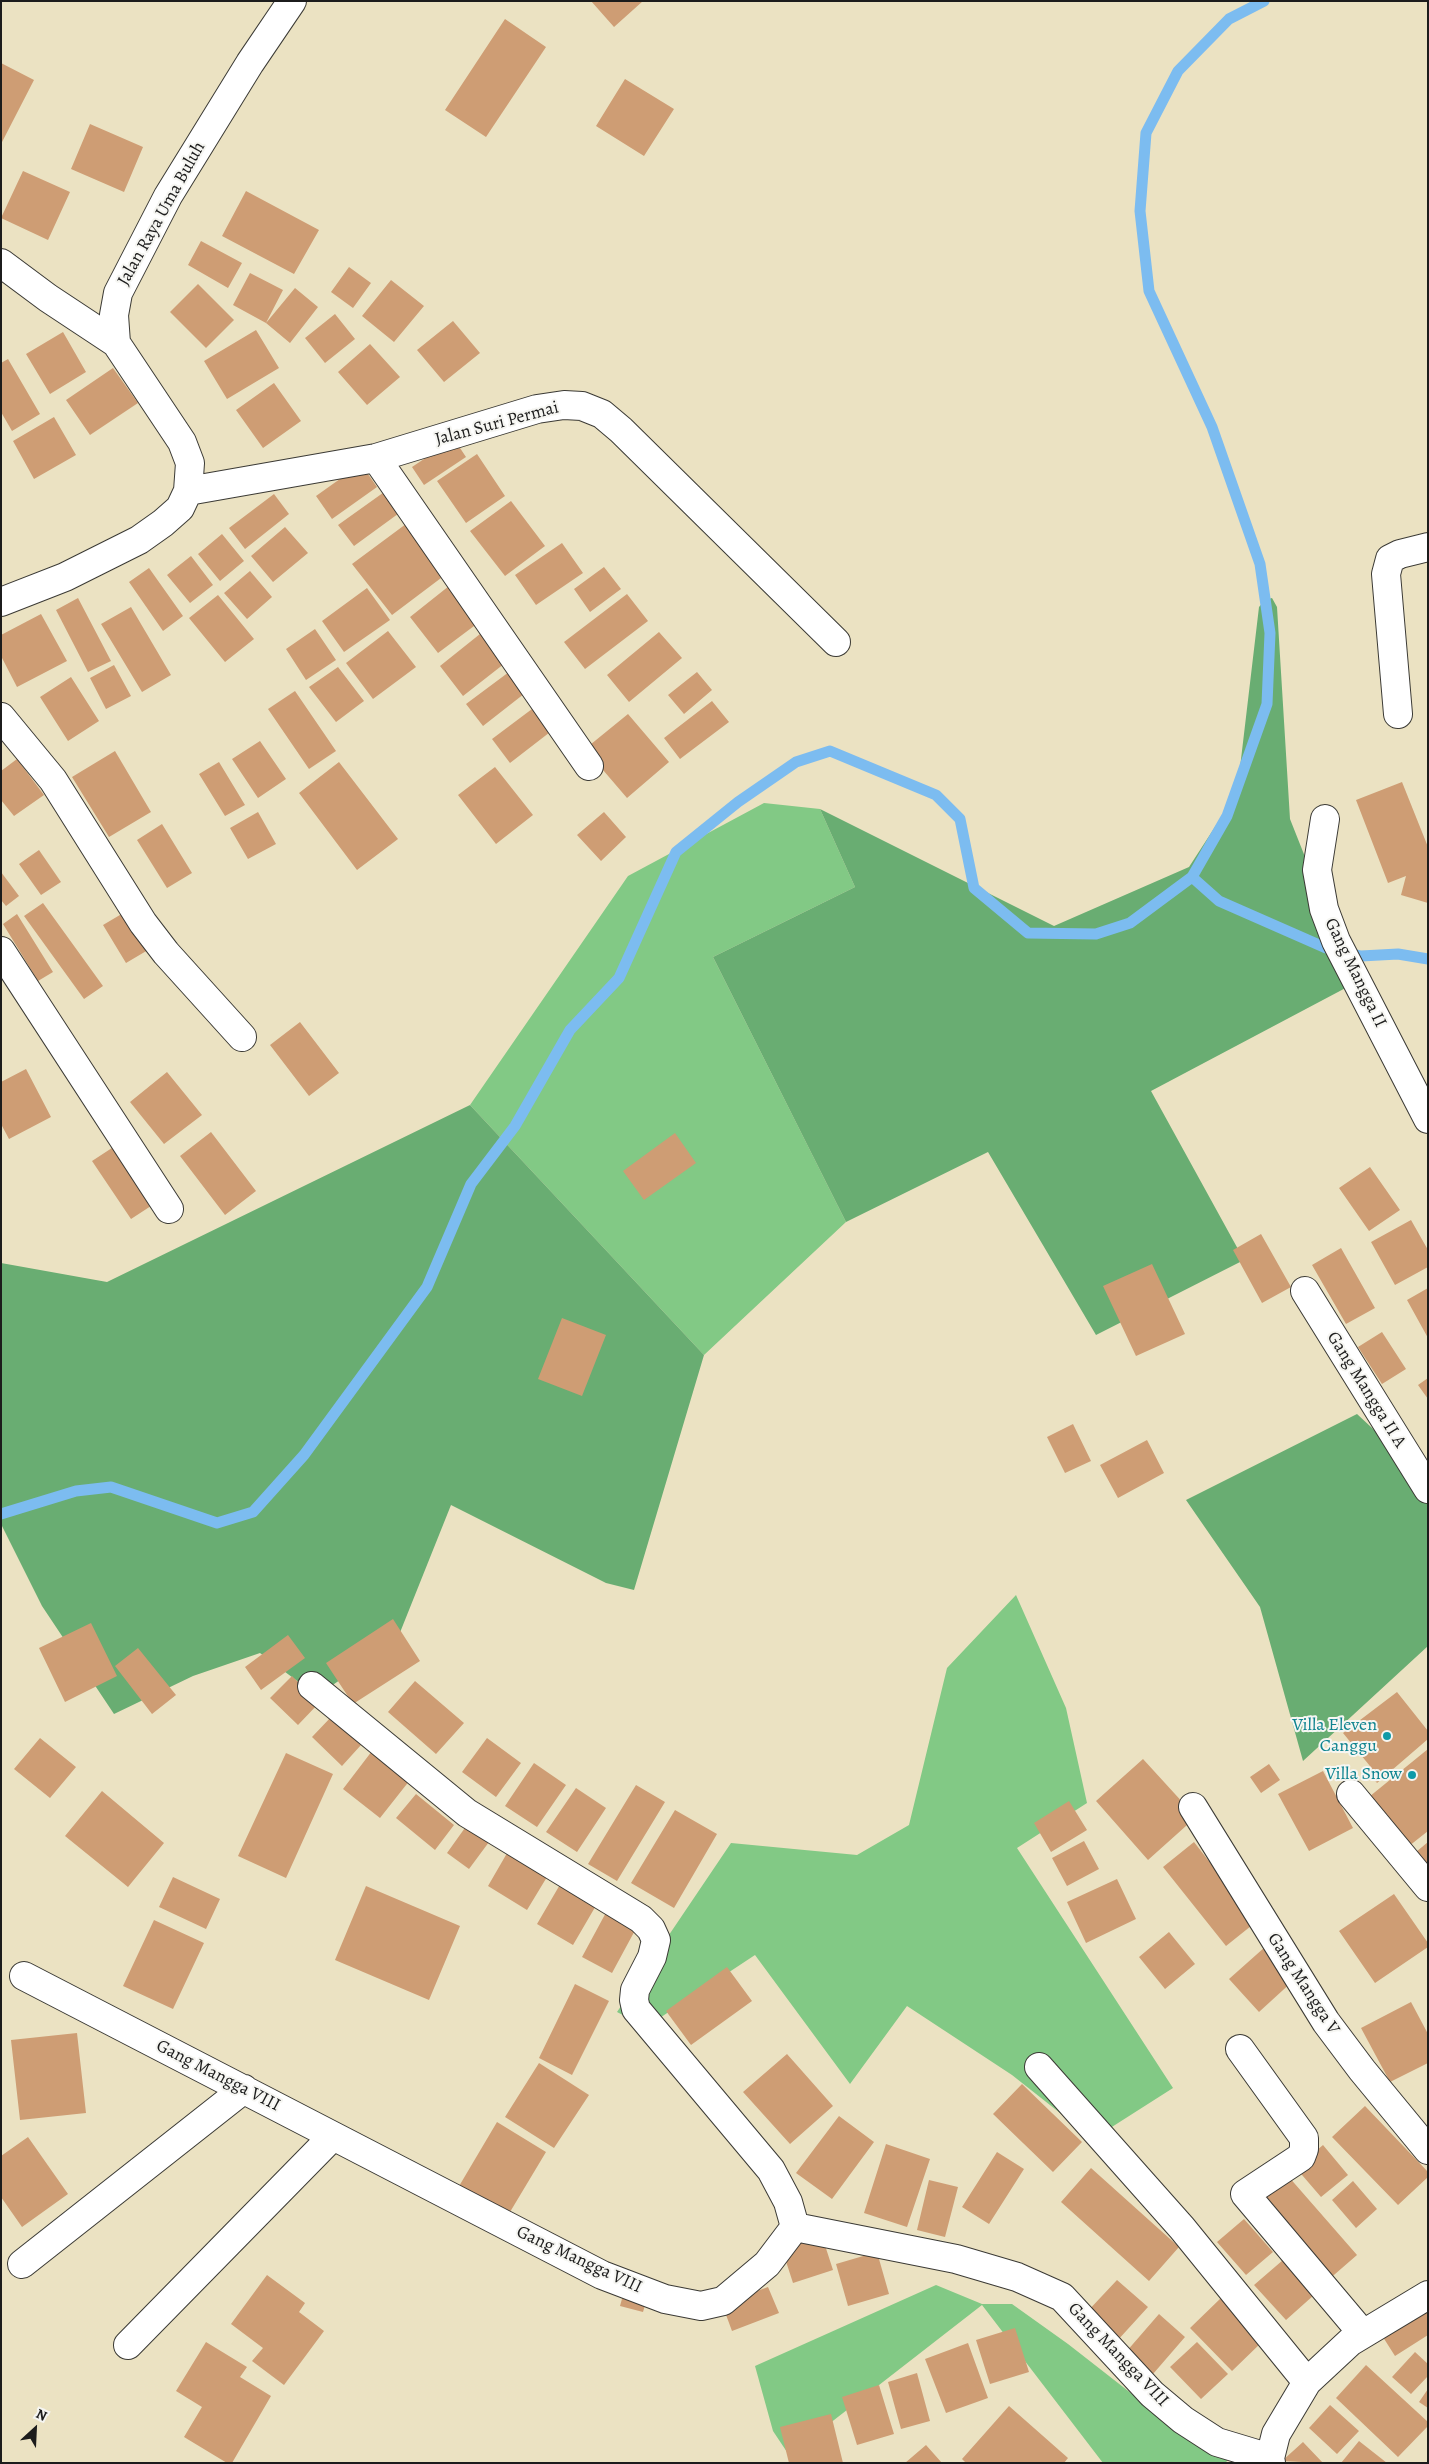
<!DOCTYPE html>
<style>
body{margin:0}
#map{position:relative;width:1429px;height:2464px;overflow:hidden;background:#ebe2c2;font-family:Alegreya,serif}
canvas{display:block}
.frame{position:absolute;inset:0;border:2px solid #1c1c1c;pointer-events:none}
.north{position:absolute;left:10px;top:2404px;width:50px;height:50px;-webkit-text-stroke:4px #f6f6f2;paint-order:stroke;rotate:25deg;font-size:14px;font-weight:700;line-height:20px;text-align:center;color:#1c1c1c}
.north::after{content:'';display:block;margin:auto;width:18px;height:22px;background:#1c1c1c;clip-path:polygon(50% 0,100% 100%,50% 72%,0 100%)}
</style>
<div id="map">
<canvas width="1429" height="2464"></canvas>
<div class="frame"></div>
<div class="north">N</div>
</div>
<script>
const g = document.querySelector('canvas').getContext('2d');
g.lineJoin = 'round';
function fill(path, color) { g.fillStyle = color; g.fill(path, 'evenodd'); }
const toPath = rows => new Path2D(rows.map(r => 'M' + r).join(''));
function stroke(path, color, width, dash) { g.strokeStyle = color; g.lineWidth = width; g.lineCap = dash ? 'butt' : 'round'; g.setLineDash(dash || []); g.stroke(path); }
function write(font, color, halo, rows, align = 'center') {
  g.font = font + ' Alegreya,serif'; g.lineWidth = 4; g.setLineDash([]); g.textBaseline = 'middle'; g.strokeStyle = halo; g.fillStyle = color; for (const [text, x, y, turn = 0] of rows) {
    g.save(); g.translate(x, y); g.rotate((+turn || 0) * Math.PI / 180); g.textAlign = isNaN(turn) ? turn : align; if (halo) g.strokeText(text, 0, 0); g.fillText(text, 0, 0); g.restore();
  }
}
fill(toPath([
 [764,803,820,809,855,887,713,957,846,1222,704,1355,470,1105,628,876],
 [1016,1595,1066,1708,1087,1803,1017,1848,1173,2088,1093,2139,1012,2075,907,2006,850,2084,755,1955,646,2027,617,2012,731,1843,857,1855,909,1825,947,1668],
 [936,2285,982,2304,1012,2304,1068,2344,1209,2454,1248,2441,1225,2463,1103,2463,982,2305,789,2455,773,2431,755,2366]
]), '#82c985');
fill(toPath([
 [1272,598,1277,607,1290,819,1355,983,1151,1091,1244,1260,1096,1335,988,1152,846,1222,713,957,855,887,820,809,1054,926,1189,867,1237,793,1259,607,1265,600],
 [470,1105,704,1355,634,1590,606,1583,451,1505,397,1640,317,1696,260,1653,193,1676,114,1714,42,1606,1,1524,1,1263,107,1282],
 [1357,1414,1428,1480,1428,1646,1303,1761,1260,1607,1186,1500]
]), '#69ad72');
stroke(toPath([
 [1192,877,1219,901,1326,948,1361,956,1398,954,1428,959],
 [1,1514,76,1491,111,1487,217,1523,253,1512,304,1455,427,1287,471,1184,515,1126,570,1030,619,978,676,852,738,802,796,762,830,751,936,795,960,819,974,888,1028,933,1096,934,1130,923,1192,877,1227,816,1267,704,1270,633,1260,564,1212,427,1149,291,1140,211,1146,133,1178,71,1229,19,1264,1]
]), '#7cbcf0', 11);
fill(toPath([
 [591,1,643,1,614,27],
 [505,19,546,47,486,137,445,110],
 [1,63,34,80,1,144],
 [625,79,674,109,644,156,596,126],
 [90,124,143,147,124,192,71,169],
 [23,171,70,192,48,240,1,218],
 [246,191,319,230,294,274,222,236],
 [201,241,242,263,228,288,188,265],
 [349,267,371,283,353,308,331,292],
 [250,273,283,290,266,323,295,288,318,307,290,343,266,323,233,305],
 [391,280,424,306,394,342,362,316],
 [198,284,234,320,206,348,170,312],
 [335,314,355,339,325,363,305,338],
 [453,321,480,353,444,382,417,350],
 [256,330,279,368,227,399,204,361],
 [63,332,86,372,50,394,26,354],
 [370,344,400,377,367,405,338,372],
 [8,359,40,414,12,431,1,412,1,363],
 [113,368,138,403,90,435,66,400],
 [274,383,301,421,263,448,236,410],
 [54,417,76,455,34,479,13,441],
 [454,439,466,457,424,485,412,467],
 [477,454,505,496,466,523,437,481],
 [361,464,377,487,332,519,316,496],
 [387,490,402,511,354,546,338,525],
 [274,494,289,514,245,549,229,528],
 [511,501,545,546,505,576,470,531],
 [410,521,449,572,392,615,352,564],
 [285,527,308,553,273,582,251,556],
 [222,534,244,561,220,581,198,554],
 [562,543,583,573,536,605,515,575],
 [191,556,213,585,190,603,167,575],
 [604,567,621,589,590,612,574,589],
 [149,568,183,616,163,631,129,582],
 [250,571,272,597,247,619,224,593],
 [449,586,478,623,438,653,410,617],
 [367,588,390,620,344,652,322,621],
 [627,594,648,621,585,669,564,642],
 [218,595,254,639,225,662,189,618],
 [78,598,111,661,88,672,56,610],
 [131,607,171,675,142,692,101,624],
 [41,614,67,661,17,687,1,656,1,635],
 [315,629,336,660,306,680,286,649],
 [485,630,509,660,463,696,440,666],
 [388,631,416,667,373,699,346,663],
 [659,632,682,658,629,702,607,675],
 [114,665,131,696,106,709,90,678],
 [338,667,364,701,336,722,309,687],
 [513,669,529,690,483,726,466,704],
 [697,672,712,690,684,714,668,695],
 [71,677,99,721,68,741,40,697],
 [295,691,336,751,309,769,268,709],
 [712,701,729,722,680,759,664,738],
 [536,706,554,729,510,763,492,739],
 [628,714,669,762,627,798,585,749],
 [260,741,286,779,258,798,232,759],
 [115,751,151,812,109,837,72,777],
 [17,759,44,795,14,816,1,800,1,771],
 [219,762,245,805,225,816,199,774],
 [339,762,398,839,357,870,299,793],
 [495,767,533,815,496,844,458,795],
 [1402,782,1428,847,1428,903,1401,895,1406,876,1388,883,1356,800],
 [258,812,276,844,248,859,230,828],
 [604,812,626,837,601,861,577,835],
 [162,824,192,873,167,888,137,840],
 [39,850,61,882,41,895,19,864],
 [1,872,19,896,6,906,1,900],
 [43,903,103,986,84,999,24,916],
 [125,912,148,950,126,963,103,925],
 [17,914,53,972,38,981,3,924],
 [300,1022,339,1073,309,1096,270,1045],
 [26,1069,51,1117,9,1139,1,1124,1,1082],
 [167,1072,202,1115,164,1144,130,1102],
 [211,1132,256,1191,225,1215,180,1156],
 [675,1133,696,1163,644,1200,623,1171],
 [115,1146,154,1204,131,1219,92,1161],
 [1370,1167,1400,1210,1369,1231,1339,1188],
 [1411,1220,1428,1250,1428,1267,1395,1285,1371,1242],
 [1261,1234,1291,1287,1262,1303,1233,1250],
 [1341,1248,1375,1308,1346,1324,1312,1265],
 [1152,1264,1185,1334,1136,1356,1103,1286],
 [1428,1288,1428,1338,1407,1300],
 [562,1318,606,1335,582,1396,538,1379],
 [1382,1332,1406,1369,1382,1384,1358,1347],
 [1428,1378,1428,1399,1418,1385],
 [1073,1424,1091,1461,1065,1473,1047,1437],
 [1147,1440,1164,1473,1118,1498,1100,1465],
 [393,1619,420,1661,353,1704,326,1663],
 [91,1623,117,1676,65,1702,39,1648],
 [288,1635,305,1658,261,1690,245,1667],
 [138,1648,176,1695,152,1714,115,1666],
 [292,1676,319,1703,298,1725,270,1698],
 [415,1681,464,1723,436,1754,388,1712],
 [1397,1692,1428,1731,1428,1739,1377,1783,1370,1774,1374,1771,1343,1733],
 [332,1716,361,1745,342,1766,312,1737],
 [40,1738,76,1767,50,1798,14,1769],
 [487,1738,521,1763,496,1797,462,1772],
 [1428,1749,1428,1831,1404,1850,1364,1801],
 [372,1751,410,1780,380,1818,343,1789],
 [286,1753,333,1774,286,1878,238,1856],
 [1143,1759,1196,1817,1148,1860,1096,1801],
 [534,1763,566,1785,537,1827,505,1806],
 [1269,1764,1280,1780,1261,1793,1250,1777],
 [1323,1771,1353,1828,1309,1851,1278,1794],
 [636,1785,665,1802,617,1881,588,1864],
 [576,1788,606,1808,577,1852,546,1832],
 [102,1791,164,1843,128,1887,65,1836],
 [416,1794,454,1825,435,1850,396,1818],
 [1069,1801,1087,1830,1051,1852,1034,1823],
 [675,1810,717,1834,674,1908,631,1883],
 [467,1825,489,1842,469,1869,447,1853],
 [1084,1841,1099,1869,1067,1886,1052,1858],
 [1194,1842,1256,1922,1226,1946,1163,1867],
 [1428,1842,1428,1879,1410,1857],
 [510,1848,550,1872,527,1910,488,1886],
 [565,1876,601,1897,573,1945,537,1924],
 [173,1877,220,1899,206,1929,159,1907],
 [1117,1879,1136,1919,1086,1943,1067,1902],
 [366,1886,460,1926,429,2000,335,1960],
 [1394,1894,1428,1943,1428,1947,1375,1983,1339,1931],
 [609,1907,639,1923,612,1973,582,1957],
 [154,1920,204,1943,173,2009,123,1986],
 [1169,1932,1195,1964,1165,1989,1139,1957],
 [1265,1947,1294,1980,1259,2012,1229,1979],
 [727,1967,752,2001,691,2045,666,2011],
 [575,1984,609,2001,572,2075,539,2058],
 [1411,2002,1428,2034,1428,2063,1390,2082,1361,2028],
 [77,2033,86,2113,20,2120,11,2040],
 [787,2054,833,2106,790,2144,743,2092],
 [539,2063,589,2095,554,2148,505,2117],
 [1022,2084,1082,2142,1053,2172,993,2114],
 [1365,2106,1428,2172,1428,2177,1398,2205,1332,2137],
 [839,2116,874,2142,832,2199,796,2173],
 [497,2122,546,2152,504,2222,455,2193],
 [28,2137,68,2194,22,2227,1,2197,1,2156],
 [886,2144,930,2159,907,2227,864,2213],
 [1323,2145,1348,2175,1321,2197,1296,2168],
 [997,2152,1024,2169,989,2224,962,2207],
 [1091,2168,1179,2247,1149,2281,1061,2202],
 [1288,2176,1357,2255,1327,2281,1257,2203],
 [929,2180,958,2187,945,2237,917,2230],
 [1353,2181,1377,2209,1356,2228,1332,2200],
 [1244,2219,1273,2252,1246,2275,1217,2242],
 [822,2236,833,2270,793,2283,782,2249],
 [877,2252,889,2294,848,2306,836,2264],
 [1283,2260,1314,2295,1286,2320,1254,2285],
 [267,2275,305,2303,299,2312,324,2331,284,2385,252,2361,263,2348,231,2324],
 [1117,2280,1148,2307,1117,2341,1086,2313],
 [768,2287,779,2313,732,2331,722,2304],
 [625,2288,648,2295,643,2312,620,2306],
 [1221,2298,1263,2341,1232,2371,1190,2328],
 [1428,2304,1428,2335,1395,2356,1381,2334],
 [1159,2314,1185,2337,1153,2374,1126,2352],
 [1015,2328,1029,2372,990,2384,976,2340],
 [206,2342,247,2367,240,2377,271,2396,232,2463,227,2463,184,2437,202,2407,176,2391],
 [1197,2342,1228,2374,1201,2399,1170,2367],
 [968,2343,988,2398,946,2413,925,2359],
 [1415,2352,1428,2364,1428,2376,1411,2394,1392,2377],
 [1366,2365,1428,2422,1428,2426,1398,2457,1336,2398],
 [917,2373,930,2421,901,2429,888,2382],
 [879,2385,894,2434,857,2445,842,2397],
 [1428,2389,1428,2408,1419,2402],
 [1330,2405,1359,2431,1337,2454,1309,2428],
 [1009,2406,1068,2458,1064,2463,966,2463,962,2459],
 [831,2414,843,2463,789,2463,780,2427],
 [1359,2441,1387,2463,1341,2463],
 [1303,2442,1323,2463,1282,2461],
 [926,2445,942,2463,905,2463]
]), '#ce9d74');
const minor = toPath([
 [1,263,48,298,116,343],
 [376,458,589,766],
 [188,491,376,458,537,409,564,405,582,406,602,414,621,430,836,642],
 [1,602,65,577,139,540,163,523,180,508,188,491,190,463,182,442,116,343,114,315,118,293,168,196,250,63,292,1],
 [1398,714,1386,574,1390,559,1400,554,1428,547],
 [1,717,53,780,143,923,166,953,242,1037],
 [1325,819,1317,870,1324,909,1336,941,1428,1119],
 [1,951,169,1209],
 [1305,1291,1428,1489],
 [312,1686,467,1813,641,1919,651,1929,656,1940,652,1957,635,1990,634,2000,636,2009,771,2170,788,2202,795,2227],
 [1351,1794,1428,1887],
 [1193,1807,1326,2022,1362,2070,1428,2150],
 [24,1976,602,2275,665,2299,701,2306,723,2301,767,2264,795,2227,956,2259,1017,2277,1062,2297,1152,2394,1183,2420,1217,2442,1270,2458],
 [1240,2049,1304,2138,1304,2149,1301,2157,1245,2194,1363,2334],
 [1039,2067,1182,2228,1307,2382],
 [22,2264,244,2089],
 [128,2345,333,2136],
 [1271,2463,1270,2458,1276,2434,1307,2382,1350,2342,1428,2295]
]);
stroke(minor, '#3b3a35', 30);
stroke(minor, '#fff', 28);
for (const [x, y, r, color] of [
 [1387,1736,5,"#0f9aa8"],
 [1412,1775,5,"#0f9aa8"]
]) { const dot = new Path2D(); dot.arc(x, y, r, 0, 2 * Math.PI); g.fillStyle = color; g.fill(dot); stroke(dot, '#f6f6f2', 2); }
write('18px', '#1c1c1c', '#f6f6f2', [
 ["Jalan Raya Uma Buluh",162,214,-61],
 ["Jalan Suri Permai",497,424,-15],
 ["Gang Mangga II",1355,973,64],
 ["Gang Mangga II A",1366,1390,58],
 ["Gang Mangga V",1303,1984,57],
 ["Gang Mangga VIII",218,2076,27],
 ["Gang Mangga VIII",579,2260,25],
 ["Gang Mangga VIII",1118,2355,46]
]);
write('18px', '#0d838f', '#f6f6f2', [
 ["Villa Eleven",1377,1726],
 ["Canggu",1377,1747],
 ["Villa Snow",1402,1775]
], 'right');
</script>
